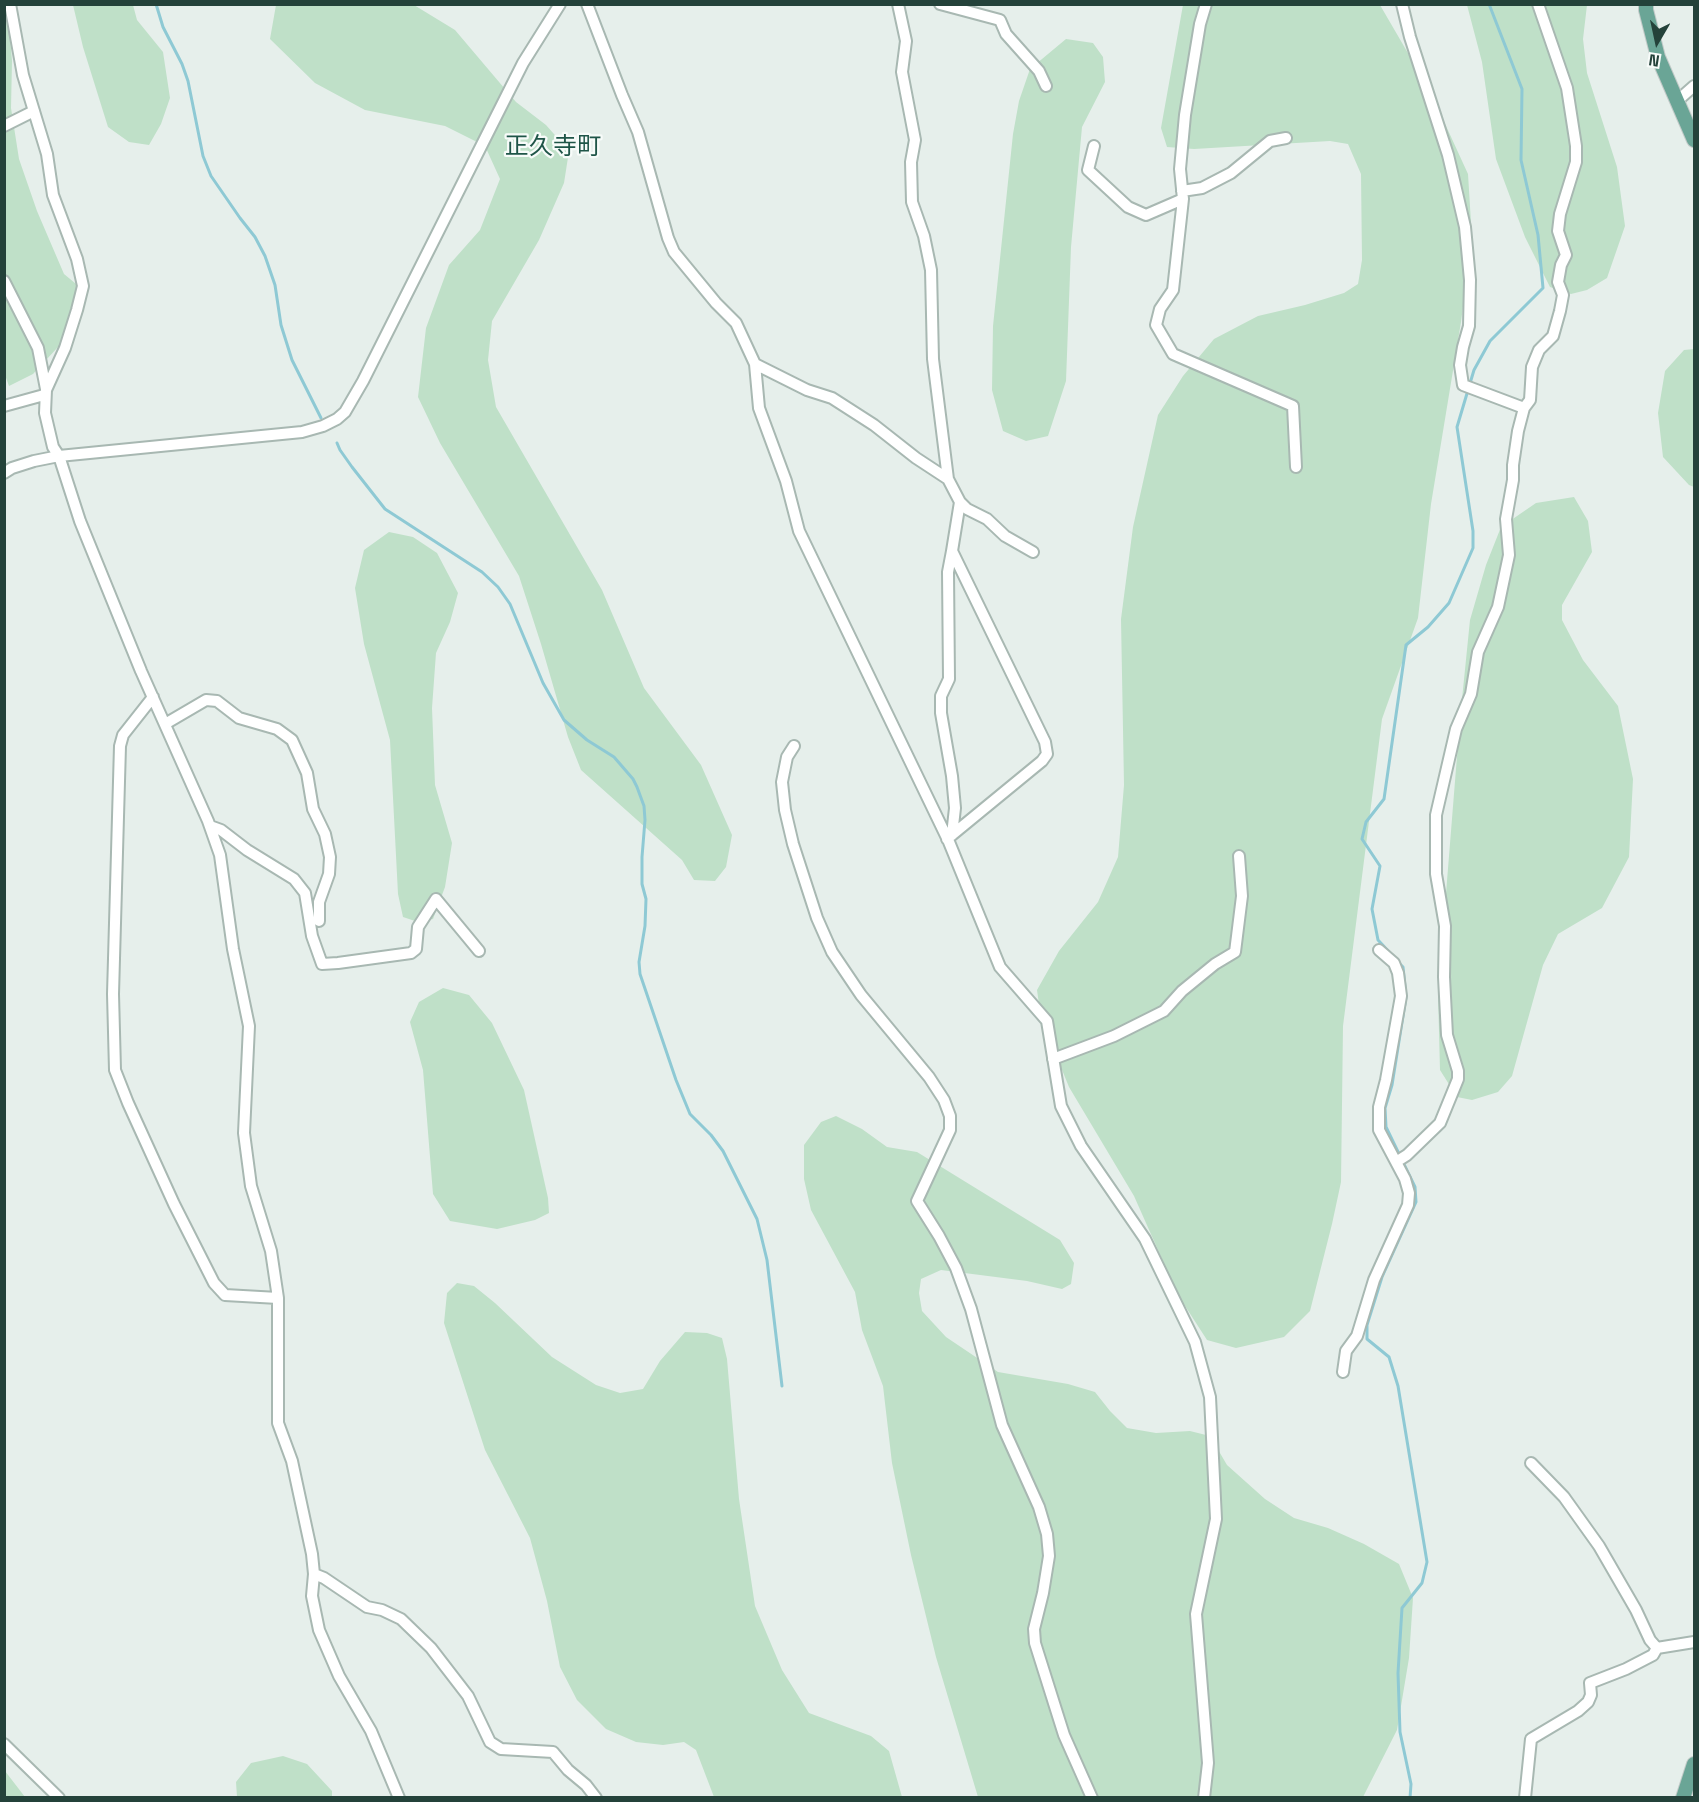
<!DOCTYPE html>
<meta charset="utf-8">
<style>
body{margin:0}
#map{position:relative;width:1699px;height:1802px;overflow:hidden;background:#e6efeb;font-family:"Space Grotesk",sans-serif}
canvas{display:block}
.frame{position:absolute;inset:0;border:6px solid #24423a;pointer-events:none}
.north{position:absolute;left:1627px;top:12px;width:60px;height:60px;-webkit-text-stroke:4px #f7fbf9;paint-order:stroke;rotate:189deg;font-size:16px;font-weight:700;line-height:24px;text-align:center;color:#24423a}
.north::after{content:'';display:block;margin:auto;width:21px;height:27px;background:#24423a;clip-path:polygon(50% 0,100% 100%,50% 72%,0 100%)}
</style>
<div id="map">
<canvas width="1699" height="1802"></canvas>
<div class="frame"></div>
<div class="north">N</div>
</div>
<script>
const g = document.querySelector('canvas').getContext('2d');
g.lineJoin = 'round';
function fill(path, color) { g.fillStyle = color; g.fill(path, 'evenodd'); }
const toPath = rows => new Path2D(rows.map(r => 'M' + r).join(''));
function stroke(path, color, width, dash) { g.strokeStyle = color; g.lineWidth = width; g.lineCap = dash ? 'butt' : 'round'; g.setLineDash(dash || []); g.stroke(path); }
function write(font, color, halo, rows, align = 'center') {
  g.font = font + ' "Space Grotesk","Noto Sans JP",sans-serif'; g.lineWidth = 4.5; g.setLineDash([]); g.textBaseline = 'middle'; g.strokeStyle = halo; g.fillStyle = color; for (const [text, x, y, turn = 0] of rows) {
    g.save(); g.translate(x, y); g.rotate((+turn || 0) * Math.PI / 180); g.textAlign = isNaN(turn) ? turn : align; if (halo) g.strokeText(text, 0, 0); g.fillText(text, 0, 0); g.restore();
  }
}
fill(toPath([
 [5,4,8,11,12,61,11,108,19,159,37,211,64,274,87,293,80,309,59,346,33,374,9,386,5,375],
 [73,5,133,5,137,20,163,52,170,98,161,124,149,145,129,142,108,127,83,47],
 [276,5,414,5,455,30,516,102,546,125,569,151,564,183,539,240,492,321,488,360,496,407,602,590,644,688,701,765,732,835,726,867,715,881,694,880,682,860,581,770,568,737,541,644,519,576,440,443,418,397,426,328,449,265,480,230,500,179,485,146,445,126,365,110,315,83,270,39],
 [1183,5,1380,5,1430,91,1468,174,1472,239,1461,322,1431,504,1418,618,1382,719,1343,1026,1341,1182,1332,1224,1310,1311,1284,1337,1236,1348,1207,1340,1178,1295,1134,1196,1069,1087,1041,1018,1037,990,1059,951,1098,902,1118,857,1124,785,1121,619,1133,527,1158,415,1183,376,1214,339,1258,316,1305,305,1344,293,1358,284,1362,260,1361,174,1348,144,1330,141,1194,149,1167,147,1161,128],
 [1467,5,1587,5,1583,39,1587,73,1617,167,1625,226,1607,278,1587,290,1571,294,1550,287,1525,237,1496,159,1482,62],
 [1066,39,1093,43,1103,57,1105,82,1082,127,1071,247,1066,381,1048,436,1026,441,1003,431,992,390,993,326,1013,134,1019,101,1030,69],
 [1694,349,1694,487,1689,485,1663,457,1658,413,1665,371,1684,350],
 [1574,497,1588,521,1592,552,1562,605,1562,620,1583,660,1618,706,1633,779,1629,857,1602,908,1558,934,1543,965,1512,1076,1498,1092,1472,1100,1457,1097,1440,1070,1438,993,1460,719,1470,620,1486,565,1501,527,1536,503],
 [389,532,413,537,437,553,458,593,450,622,436,653,432,708,435,785,452,843,445,887,433,919,418,922,403,917,398,894,390,740,364,644,355,588,364,550],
 [443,988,469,995,492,1023,524,1090,548,1198,549,1213,535,1220,497,1229,450,1221,433,1194,423,1070,410,1022,419,1002],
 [836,1116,862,1129,887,1147,917,1152,1060,1240,1074,1263,1071,1284,1062,1289,1027,1281,941,1270,921,1279,919,1293,922,1311,946,1337,998,1372,1068,1384,1095,1392,1110,1411,1127,1428,1156,1433,1190,1431,1210,1436,1227,1465,1265,1499,1294,1518,1328,1528,1364,1544,1399,1564,1413,1598,1409,1658,1397,1730,1363,1797,978,1797,936,1657,911,1555,892,1463,883,1386,862,1330,855,1292,811,1210,804,1179,804,1145,821,1122],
 [457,1283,474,1286,495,1303,552,1357,596,1385,620,1393,643,1389,660,1361,685,1332,707,1333,722,1338,727,1359,739,1499,755,1606,782,1670,809,1713,871,1736,889,1751,902,1797,714,1797,696,1750,684,1742,663,1745,636,1742,606,1729,577,1700,560,1667,547,1601,530,1538,485,1450,444,1323,447,1293],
 [283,1756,307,1764,332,1791,332,1797,237,1797,236,1782,251,1763],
 [4,1771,5,1771,25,1797,5,1797]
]), '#bfe0c8');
stroke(toPath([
 [156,4,163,27,182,64,188,81,203,156,211,176,240,218,255,237,265,256,275,285,281,325,292,360,321,418],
 [337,443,340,450,352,467,385,509,482,572,498,587,510,604,543,683,564,720,587,740,614,757,633,779,637,787,644,806,645,820,642,857,642,884,646,899,645,926,639,962,640,974,676,1080,690,1114,711,1135,723,1151,757,1219,767,1260,782,1386],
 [1392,955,1378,940,1372,909,1380,866,1362,839,1366,822,1384,799,1406,645,1428,627,1449,603,1473,548,1473,531,1457,427,1474,370,1490,341,1543,288,1538,235,1521,160,1522,89,1489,4],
 [1398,962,1403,967,1406,997,1392,1085,1385,1108,1386,1127,1415,1187,1416,1202,1382,1277,1367,1325,1367,1339,1389,1357,1398,1386,1427,1562,1422,1583,1402,1608,1398,1673,1400,1732,1411,1784,1410,1798]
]), '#8ec9d4', 3);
const minor = toPath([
 [10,4,23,75,47,154,53,195,77,259,83,286,77,310,65,348,46,390,45,413,53,447,59,456,80,521,141,671,208,821,220,855,233,949,249,1026,244,1133,251,1186,271,1251,278,1298,278,1423,292,1461,312,1554,314,1574,312,1596,319,1630,339,1676,371,1731,399,1798],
 [587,4,622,95,638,132,668,238,674,252,716,303,736,323,755,364,759,408,786,481,799,531,949,842,1000,967,1047,1021,1061,1106,1081,1146,1145,1239,1195,1342,1210,1397,1216,1519,1196,1614,1208,1763,1204,1798],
 [898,4,906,41,902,72,915,140,911,162,912,202,924,236,931,270,933,359,948,479,960,502,967,509,987,519,1005,536,1033,552],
 [940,4,1000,20,1006,34,1039,71,1046,86],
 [1206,4,1200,24,1185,115,1180,169,1183,199,1173,290,1160,309,1156,325,1173,354,1293,406,1296,467],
 [1402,4,1410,37,1448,155,1465,227,1470,280,1469,326,1463,347,1460,365,1463,385,1524,408],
 [1677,101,1694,86],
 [4,126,34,111],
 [1094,146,1088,170,1128,207,1146,215,1183,199],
 [1182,191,1202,188,1231,173,1270,141,1286,138],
 [4,281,38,348,46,389],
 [755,364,807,390,832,398,874,425,916,458,948,479],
 [4,406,44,395],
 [4,473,12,468,34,461,59,456,302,432,323,426,337,419,345,412,363,381,523,63,560,4],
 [952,551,960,502],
 [153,697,123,735,120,746,113,994,115,1070,128,1103,174,1204,214,1283,225,1295,278,1298],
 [165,724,206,700,217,701,239,718,277,729,292,740,307,773,313,809,325,834,330,857,329,874,319,902,319,921],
 [794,746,787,757,782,782,785,810,793,844,817,918,832,952,861,995,929,1077,944,1100,950,1116,950,1130,917,1201,939,1236,956,1268,971,1309,1002,1425,1039,1507,1047,1534,1049,1556,1043,1593,1034,1629,1035,1643,1064,1735,1092,1798],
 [210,826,221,830,247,850,294,879,305,893,312,936,322,964,338,963,411,953,416,949,418,927,436,899,479,951],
 [947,839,1042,761,1047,754,1045,742,952,551,948,572,949,679,941,696,941,713,952,776,955,808,952,835],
 [1053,1059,1114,1036,1164,1011,1182,991,1215,964,1235,952,1242,896,1239,856],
 [1396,1162,1407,1155,1440,1123,1458,1079,1458,1071,1447,1035,1444,977,1445,926,1436,874,1436,815,1456,729,1471,694,1478,652,1498,607,1509,555,1506,519,1513,480,1513,465,1518,431,1524,408,1530,400,1532,367,1539,350,1553,336,1560,311,1563,295,1558,282,1561,265,1566,255,1558,231,1560,214,1576,162,1576,146,1567,88,1538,4],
 [1343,1372,1346,1351,1357,1336,1374,1280,1408,1205,1409,1193,1405,1179,1379,1130,1379,1107,1386,1080,1401,996,1398,973,1394,963,1379,950],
 [1531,1463,1564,1497,1599,1546,1636,1610,1650,1640,1657,1648],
 [314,1574,324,1578,367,1607,382,1610,401,1619,431,1648,468,1696,490,1742,501,1749,553,1752,568,1770,586,1785,596,1798],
 [4,1744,59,1798],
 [1525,1798,1531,1739,1578,1711,1588,1702,1591,1695,1590,1683,1626,1669,1653,1655,1657,1648,1694,1642]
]);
const major = toPath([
 [1646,4,1646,10,1658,57,1694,140],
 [1683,1798,1694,1764]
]);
stroke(minor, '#a8b8b2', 14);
stroke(major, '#c2cac8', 16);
stroke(minor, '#fff', 10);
stroke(major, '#6aa596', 14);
write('24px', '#1f5548', '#f7fbf9', [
 ["正久寺町",553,147]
]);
</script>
